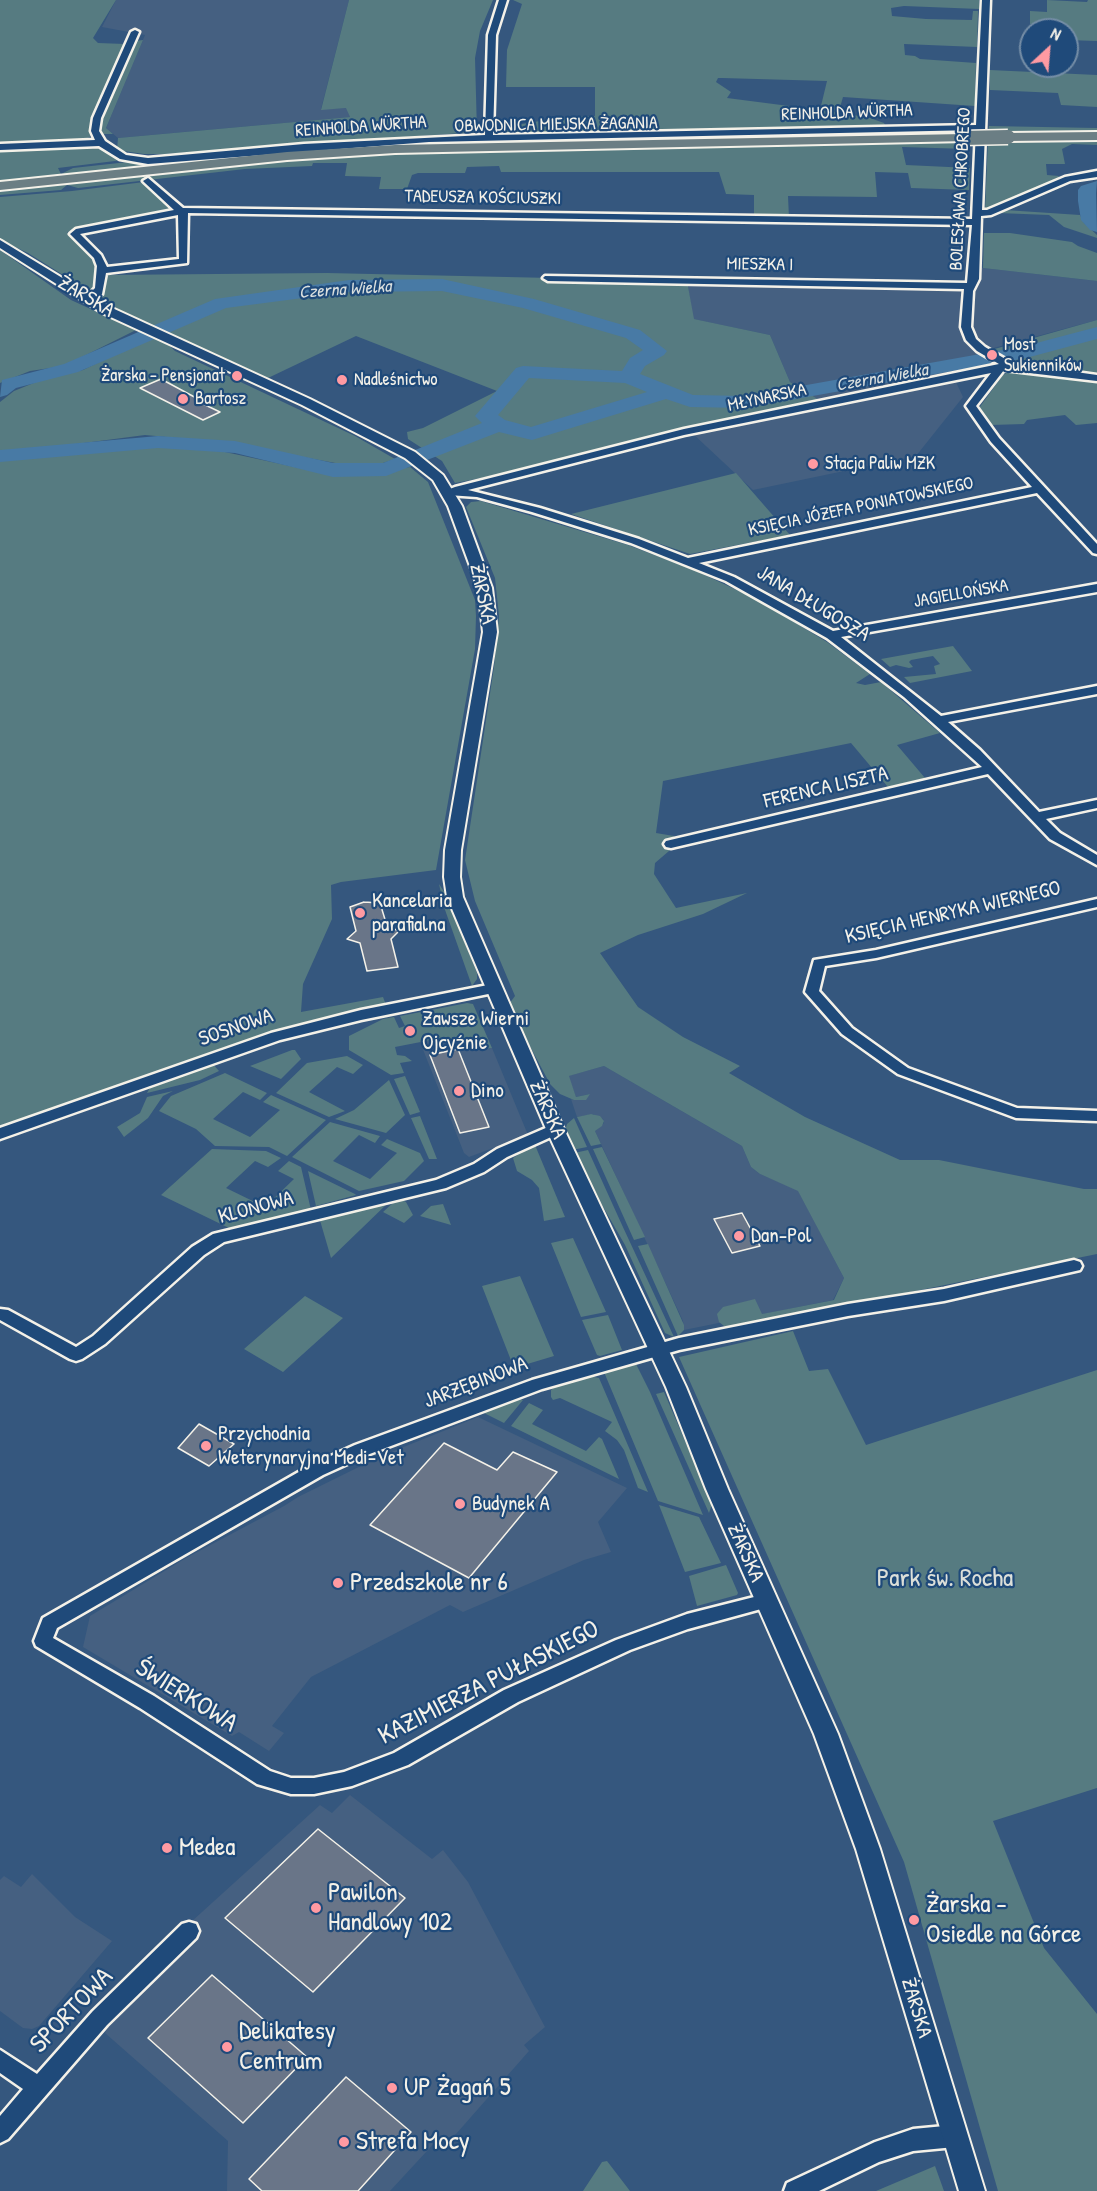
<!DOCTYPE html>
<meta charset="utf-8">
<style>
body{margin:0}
#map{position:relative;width:1097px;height:2191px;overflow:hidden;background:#35577e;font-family:"Patrick Hand",sans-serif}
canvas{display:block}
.north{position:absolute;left:1019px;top:18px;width:60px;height:60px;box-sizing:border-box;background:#1f4a7a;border:2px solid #748da6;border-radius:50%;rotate:26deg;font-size:16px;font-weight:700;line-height:24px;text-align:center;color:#f4f1e8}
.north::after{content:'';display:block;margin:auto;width:21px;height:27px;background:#ff9aa2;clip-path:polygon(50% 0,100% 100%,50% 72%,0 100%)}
</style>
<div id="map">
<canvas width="1097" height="2191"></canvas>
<div class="north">N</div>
</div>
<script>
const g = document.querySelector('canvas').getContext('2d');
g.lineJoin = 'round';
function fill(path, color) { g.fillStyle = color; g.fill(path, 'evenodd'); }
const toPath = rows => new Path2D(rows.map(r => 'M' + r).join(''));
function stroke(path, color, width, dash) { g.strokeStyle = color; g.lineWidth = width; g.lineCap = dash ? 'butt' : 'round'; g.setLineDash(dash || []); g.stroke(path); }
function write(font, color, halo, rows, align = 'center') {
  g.font = font + ' "Patrick Hand",sans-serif'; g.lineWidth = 4.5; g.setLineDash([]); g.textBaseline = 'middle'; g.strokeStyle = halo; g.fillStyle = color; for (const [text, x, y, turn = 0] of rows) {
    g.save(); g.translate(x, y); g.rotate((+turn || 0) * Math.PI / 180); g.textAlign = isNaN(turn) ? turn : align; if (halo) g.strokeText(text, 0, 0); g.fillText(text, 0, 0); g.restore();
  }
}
fill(toPath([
 [116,0,349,0,321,109,347,108,350,117,118,138,106,128,145,35,102,27],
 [975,267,1097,281,1097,320,975,353,996,368,955,380,963,397,916,456,753,490,691,432,823,403,790,382,770,335,693,319,687,281,971,286],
 [470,1039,481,1049,492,1048,528,1135,469,1157,464,1153,420,1042,431,1040,435,1044],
 [604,1066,742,1146,751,1167,760,1174,798,1190,844,1278,833,1300,684,1330,683,1321,595,1131,604,1123,603,1119,593,1114,577,1117,571,1099,575,1100,590,1094,576,1097,568,1076],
 [478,1417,627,1488,598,1522,611,1552,584,1560,463,1612,450,1605,311,1677,272,1726,284,1733,269,1751,239,1732,232,1736,83,1647,90,1616,186,1558,284,1506,298,1497,379,1457],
 [350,1795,432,1859,443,1850,468,1882,545,2027,524,2045,529,2051,449,2142,439,2138,390,2191,227,2191,228,2141,105,2033,109,2024,166,1964,196,1938,189,1932,191,1922,320,1805,332,1813],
 [32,1874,75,1917,112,1941,39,2026,32,2029,23,2028,0,2011,0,1880,4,1876,21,1887]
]), '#456081');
fill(toPath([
 [0,0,116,0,93,38,98,43,125,44,92,121,90,137,76,142,0,145],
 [349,0,493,0,480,31,475,58,477,132,165,154,144,154,117,150,118,138,350,117,346,108,321,110],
 [513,0,979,0,979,9,904,6,891,8,892,16,926,19,972,20,973,11,978,11,977,47,904,44,905,55,915,56,920,59,976,63,975,106,843,97,839,111,821,109,870,118,884,123,885,125,874,128,507,136,506,127,511,126,557,118,595,116,595,87,506,87,507,50,522,4],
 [718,78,722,78,827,81,820,110,727,98,731,92,716,82],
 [1047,0,1087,2,1088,0,1097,0,1097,41,1067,40,1067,30,1049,30,1049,25,1030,24,1030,11,1047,12],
 [143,40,106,128,113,134,101,134,100,128,107,106,135,41],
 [990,70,1097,75,1097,107,1061,105,1058,93,990,90],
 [989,126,1097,128,1097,133,988,134],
 [963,128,973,131,972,134,466,144,0,185,0,150,93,146,123,160,58,168,61,174,73,168,128,162,365,143],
 [1097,138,1097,145,1072,144,1062,149,1065,164,1046,164,1047,175,1059,176,1056,182,985,211,988,140],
 [971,141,969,149,902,147,906,165,970,168,969,190,911,188,908,173,875,172,877,197,788,196,789,218,754,217,754,195,726,194,719,172,501,172,499,166,467,167,465,173,418,173,412,175,407,189,379,189,381,177,345,176,347,163,313,163,312,166,245,169,78,188,67,185,61,190,0,195,0,192,44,186,187,169,373,152,791,142],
 [144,182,174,210,67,232,91,254,104,275,327,273,687,281,694,319,770,335,790,382,824,403,534,468,455,483,442,461,408,439,407,432,423,428,497,391,356,336,268,378,119,310,28,253,0,240,0,197,72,191],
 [1005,210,1080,215,1084,223,1097,235,1097,238,1064,227,1049,215,998,213],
 [984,233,1010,233,1072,242,1078,246,1097,253,1097,281,983,268],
 [0,250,71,300,136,330,64,366,30,371,0,383],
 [1097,320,1097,330,1018,348,994,352,991,350],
 [152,336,169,345,175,351,355,436,395,459,371,467,357,467,221,442,145,435,0,454,0,402,14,391,46,378,83,370],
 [1097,337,1097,374,1010,360,1013,358],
 [1010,371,1039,372,1097,382,1097,423,1076,425,1065,415,1027,420,1024,424,991,425,979,412,979,408,1003,375],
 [141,444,167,445,225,452,332,475,382,472,410,467,428,482,475,600,476,616,475,649,436,870,341,882,331,885,332,919,303,984,301,1012,383,997,386,1005,272,1032,0,1129,0,458],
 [736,473,790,535,690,554,571,514],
 [481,501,628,545,694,570,756,599,827,642,870,674,856,683,865,685,881,682,940,733,897,745,925,778,888,787,851,743,663,781,656,833,674,836,669,851,655,863,654,874,676,908,747,893,703,914,638,935,600,953,638,1007,683,1037,740,1066,729,1073,805,1117,900,1160,939,1160,1084,1189,1097,1189,1097,1254,734,1328,724,1326,719,1322,717,1314,723,1307,755,1299,762,1314,834,1300,844,1278,798,1191,760,1174,751,1167,742,1146,604,1066,569,1076,576,1097,590,1094,586,1100,574,1100,560,1094,550,1084,516,1020,509,1004,515,996,475,901,465,860,494,667,499,616,495,578,466,507,471,502],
 [953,646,972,671,910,683,904,677,936,674,934,666,940,664,933,656,911,660,909,662,913,667,909,668,896,665,890,667,881,659],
 [439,884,445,893,477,973,477,979,472,986,444,907],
 [467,1003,473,1004,492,1048,481,1049,470,1039,435,1044,431,1040,395,1047,397,1055,405,1056,412,1061,400,1063,404,1073,391,1075,349,1050,349,1036,383,1019,394,1017,399,1028,405,1026,400,1016],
 [292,1050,295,1050,301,1059,281,1079,250,1066],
 [347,1056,363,1065,353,1074,337,1067,309,1092,345,1111,329,1117,276,1093,307,1063],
 [212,1063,219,1071,200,1080,147,1093,152,1084],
 [225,1073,267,1093,260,1100,243,1092,213,1119,250,1137,280,1110,263,1102,271,1095,326,1120,287,1156,269,1147,215,1146,196,1129,159,1111,171,1096],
 [405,1076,420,1112,410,1115,394,1079],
 [389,1080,405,1115,386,1133,335,1119,354,1110],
 [173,1091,163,1096,148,1118,124,1137,117,1127,140,1113,147,1097],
 [591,1114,600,1116,604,1121,602,1126,595,1131,601,1144,591,1146,577,1117],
 [420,1116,437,1159,429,1159,411,1118],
 [574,1118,587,1147,572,1150,565,1131,567,1124],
 [330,1122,380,1136,375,1143,359,1135,333,1161,370,1179,397,1153,381,1145,387,1139,420,1153,424,1161,404,1181,359,1191,292,1157],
 [534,1144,535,1145,565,1217,544,1221,539,1188,532,1180,517,1171,513,1158],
 [602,1147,645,1237,634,1240,593,1149],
 [212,1149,266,1151,281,1158,268,1167,255,1161,226,1188,265,1207,294,1179,278,1171,289,1161,301,1167,311,1210,231,1229,161,1195],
 [588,1150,622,1225,674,1337,665,1333,625,1245,586,1177,574,1153],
 [308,1171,355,1194,356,1195,316,1206],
 [400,1199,406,1202,413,1215,404,1223,383,1212,396,1200],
 [390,1201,331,1258,319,1217],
 [443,1204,451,1225,420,1216,431,1206],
 [573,1238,606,1312,581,1317,551,1243],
 [648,1244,684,1325,684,1330,678,1336,638,1246],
 [520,1276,554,1356,514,1368,482,1286],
 [305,1296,343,1318,283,1372,244,1349],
 [608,1315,622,1350,600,1356,597,1355,582,1320],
 [793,1331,809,1371,828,1369,866,1445,1097,1370,1097,1788,993,1821,1044,1948,1097,2014,1097,2191,998,2191,904,1862,679,1357],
 [636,1364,650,1392,703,1515,658,1501,604,1372],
 [589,1376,599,1378,648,1492,638,1488,624,1450,617,1440,605,1431,612,1422,560,1398,553,1400,551,1397,551,1390,555,1386],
 [664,1392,712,1504,709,1513,656,1394],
 [514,1398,523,1400,504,1423,480,1411],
 [529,1403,543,1410,532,1424,586,1451,599,1437,602,1439,619,1479,511,1426],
 [659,1505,699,1517,721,1563,685,1572],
 [726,1565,738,1593,737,1595,697,1606,689,1576],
 [607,2161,630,2191,583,2191,602,2162],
 [935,2166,944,2191,876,2191]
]), '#567b81');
fill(toPath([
 [1097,181,1096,193,1097,232,1090,230,1081,220,1078,201,1078,190,1081,186,1097,181],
 [442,279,534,299,640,330,667,351,664,355,645,366,640,374,693,395,745,396,1025,346,1097,327,1097,339,1026,358,745,408,690,407,666,399,532,440,499,432,386,476,333,477,235,453,158,448,0,462,0,450,158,436,235,441,333,463,383,463,482,423,475,416,516,368,523,366,622,371,630,358,643,350,626,338,523,308,442,291,349,292,226,308,78,372,16,388,7,395,0,397,2,380,64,364,215,299,349,280,442,279],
 [529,378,625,383,647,392,531,427,505,420,498,415,529,378]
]), '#487aa5');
const building = toPath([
 [161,379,200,400,197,401,220,412,203,420,140,388,161,379],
 [364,902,380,903,387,926,399,931,391,939,398,967,367,971,360,943,347,939,356,931,350,907,364,902],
 [458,1049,489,1127,460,1133,430,1055,458,1049],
 [742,1213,760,1246,732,1253,714,1219,742,1213],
 [199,1424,234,1444,209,1466,178,1448,199,1424],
 [444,1443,497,1470,513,1452,557,1472,469,1578,370,1525,444,1443],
 [318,1829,405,1898,313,1992,225,1918,318,1829],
 [212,1975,307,2057,243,2123,148,2038,212,1975],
 [346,2077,411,2132,358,2191,262,2191,249,2179,346,2077]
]);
fill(building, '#697588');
stroke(building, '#f4f1e8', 1.5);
const minor = toPath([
 [499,0,507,0,496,35,493,135,976,125,982,0,990,0,982,210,987,210,1065,177,1097,171,1097,177,1070,181,991,215,981,216,979,279,973,291,971,327,976,339,985,347,1012,363,1097,375,1097,381,1004,370,976,406,999,438,1097,544,1097,554,1093,553,1037,493,699,563,734,577,833,631,1097,584,1097,592,841,637,941,716,1097,686,1097,694,948,722,980,750,1039,812,1097,800,1097,808,1046,819,1060,833,1097,855,1097,865,1050,839,988,774,671,848,666,847,664,844,666,841,982,767,904,697,827,638,726,581,631,543,532,512,477,497,448,495,442,492,455,487,684,429,999,364,977,351,966,340,961,327,964,289,548,281,543,278,545,276,967,283,972,225,188,213,187,263,106,273,102,294,89,303,84,300,95,288,97,266,94,258,70,234,76,229,174,210,145,183,143,181,148,178,183,208,972,219,976,130,429,142,148,164,120,159,99,146,0,150,0,144,95,140,91,131,93,118,131,32,135,30,139,32,101,118,99,131,105,141,126,155,148,158,304,144,485,135,488,35,499,0],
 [178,215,179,259,107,267,101,255,80,234,178,215],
 [991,373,966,406,991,442,1032,487,688,558,639,539,540,508,468,490,684,435,991,373],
 [1097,899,1097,907,876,958,825,966,819,991,852,1028,908,1068,1017,1108,1097,1111,1097,1121,1016,1118,898,1074,842,1034,805,992,814,960,876,950,1097,899],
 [493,984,498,986,500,989,498,992,361,1020,280,1040,0,1139,0,1128,271,1033,361,1010,493,984],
 [555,1124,563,1129,560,1133,507,1157,484,1172,446,1188,224,1242,204,1255,105,1344,82,1359,76,1361,70,1359,0,1320,0,1309,8,1310,76,1347,93,1336,192,1247,213,1234,436,1180,474,1164,497,1149,555,1124],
 [1074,1260,1080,1262,1082,1266,1080,1270,944,1301,848,1316,679,1350,542,1389,367,1455,323,1475,57,1628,53,1638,154,1696,270,1771,291,1778,314,1778,344,1772,394,1753,504,1690,616,1640,687,1614,766,1594,772,1596,775,1601,772,1606,688,1629,630,1650,518,1702,408,1765,352,1786,314,1794,291,1794,257,1784,140,1708,36,1646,34,1641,43,1618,311,1465,355,1445,532,1380,679,1338,848,1304,944,1289,1074,1260],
 [189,1922,196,1924,199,1931,196,1938,107,2025,8,2139,0,2143,0,2116,23,2089,0,2073,0,2050,37,2074,93,2011,182,1924,189,1922],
 [955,2125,963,2128,966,2136,963,2144,955,2147,913,2151,879,2162,819,2191,784,2191,787,2183,875,2142,913,2129,955,2125]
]);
const tertiary = toPath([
 [0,240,110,307,310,399,415,452,443,475,462,506,492,588,497,632,461,850,460,877,463,897,564,1129,686,1387,728,1489,838,1734,880,1849,985,2191,959,2191,856,1849,814,1734,706,1489,666,1387,546,1129,447,897,444,877,445,850,483,632,478,588,448,506,433,480,405,458,302,405,102,313,0,248,0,240]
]);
const primary = toPath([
 [1097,132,1097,140,1008,141,1001,137,1008,133,1097,132],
 [963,134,970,138,968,141,395,153,287,160,0,190,0,182,287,152,395,145,963,134]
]);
stroke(minor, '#f4f1e8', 5);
stroke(tertiary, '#f4f1e8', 4);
stroke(primary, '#f4f1e8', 4);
fill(minor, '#1f4a7a');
fill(tertiary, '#1f4a7a');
fill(primary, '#6b7e84');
const primaryBridge = toPath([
 [963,138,1008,137]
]);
stroke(primaryBridge, '#f4f1e8', 17, []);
stroke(primaryBridge, '#6b7e84', 14);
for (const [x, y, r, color] of [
 [992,355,6,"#ff9aa2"],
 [237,376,6,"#ff9aa2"],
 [342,380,6,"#ff9aa2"],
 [183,399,6,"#ff9aa2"],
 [813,464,6,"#ff9aa2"],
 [360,913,6,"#ff9aa2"],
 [410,1031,6,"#ff9aa2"],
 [459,1091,6,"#ff9aa2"],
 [739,1236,6,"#ff9aa2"],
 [206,1446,6,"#ff9aa2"],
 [460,1504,6,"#ff9aa2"],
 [338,1583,6,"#ff9aa2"],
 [167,1848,6,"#ff9aa2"],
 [316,1908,6,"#ff9aa2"],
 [914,1920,6,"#ff9aa2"],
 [227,2047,6,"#ff9aa2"],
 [392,2088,6,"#ff9aa2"],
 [344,2142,6,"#ff9aa2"]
]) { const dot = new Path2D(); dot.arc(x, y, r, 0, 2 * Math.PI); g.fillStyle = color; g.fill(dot); stroke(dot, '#1f4a7a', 2); }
write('18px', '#f4f1e8', '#1f4a7a', [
 ["REINHOLDA WÜRTHA",847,113,-2],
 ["OBWODNICA MIEJSKA ŻAGANIA",556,125,-1],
 ["REINHOLDA WÜRTHA",361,127,-4],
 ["BOLESŁAWA CHROBREGO",961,189,-87],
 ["TADEUSZA KOŚCIUSZKI",483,198,1],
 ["MIESZKA I",760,265,1],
 ["MŁYNARSKA",767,398,-12],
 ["KSIĘCIA JÓZEFA PONIATOWSKIEGO",861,507,-12],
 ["JAGIELLOŃSKA",961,594,-10]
]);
write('italic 18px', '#dadfde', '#1f4a7a', [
 ["Czerna Wielka",345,290,-4],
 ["Czerna Wielka",882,378,-10]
]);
write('18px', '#f4f1e8', '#1f4a7a', [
 ["Most",1004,345],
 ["Sukienników",1004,366],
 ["Żarska - Pensjonat",225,376,"right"],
 ["Nadleśnictwo",354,380],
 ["Bartosz",195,399],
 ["Stacja Paliw MZK",825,464]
], 'left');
write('21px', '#f4f1e8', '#1f4a7a', [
 ["ŻARSKA",86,297,31],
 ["ŻARSKA",482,594,78],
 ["JANA DŁUGOSZA",813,604,31],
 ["FERENCA LISZTA",826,788,-13],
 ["KSIĘCIA HENRYKA WIERNEGO",953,913,-13],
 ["SOSNOWA",236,1028,-19],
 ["ŻARSKA",547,1110,66],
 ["KLONOWA",256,1208,-15],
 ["JARZĘBINOWA",476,1383,-21],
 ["ŻARSKA",745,1553,66],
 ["ŻARSKA",916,2008,73]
]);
write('21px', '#f4f1e8', '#1f4a7a', [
 ["Kancelaria",372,901],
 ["parafialna",372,925],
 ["Zawsze Wierni",422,1019],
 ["Ojcyźnie",422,1043],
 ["Dino",471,1091],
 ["Dan-Pol",751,1236],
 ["Przychodnia",218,1434],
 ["Weterynaryjna Medi-Vet",218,1458],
 ["Budynek A",472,1504]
], 'left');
write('26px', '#dcdfd9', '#1f4a7a', [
 ["Park św. Rocha",945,1579]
]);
write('26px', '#f4f1e8', '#1f4a7a', [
 ["Przedszkole nr 6",350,1583],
 ["Medea",179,1848],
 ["Pawilon",328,1893],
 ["Handlowy 102",328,1923],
 ["Żarska -",926,1905],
 ["Osiedle na Górce",926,1935],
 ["Delikatesy",239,2032],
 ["Centrum",239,2062],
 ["UP Żagań 5",404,2088],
 ["Strefa Mocy",356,2142]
], 'left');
write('26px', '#f4f1e8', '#1f4a7a', [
 ["KAZIMIERZA PUŁASKIEGO",489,1683,-27],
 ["ŚWIERKOWA",186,1696,32],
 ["SPORTOWA",72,2011,-46]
]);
</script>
